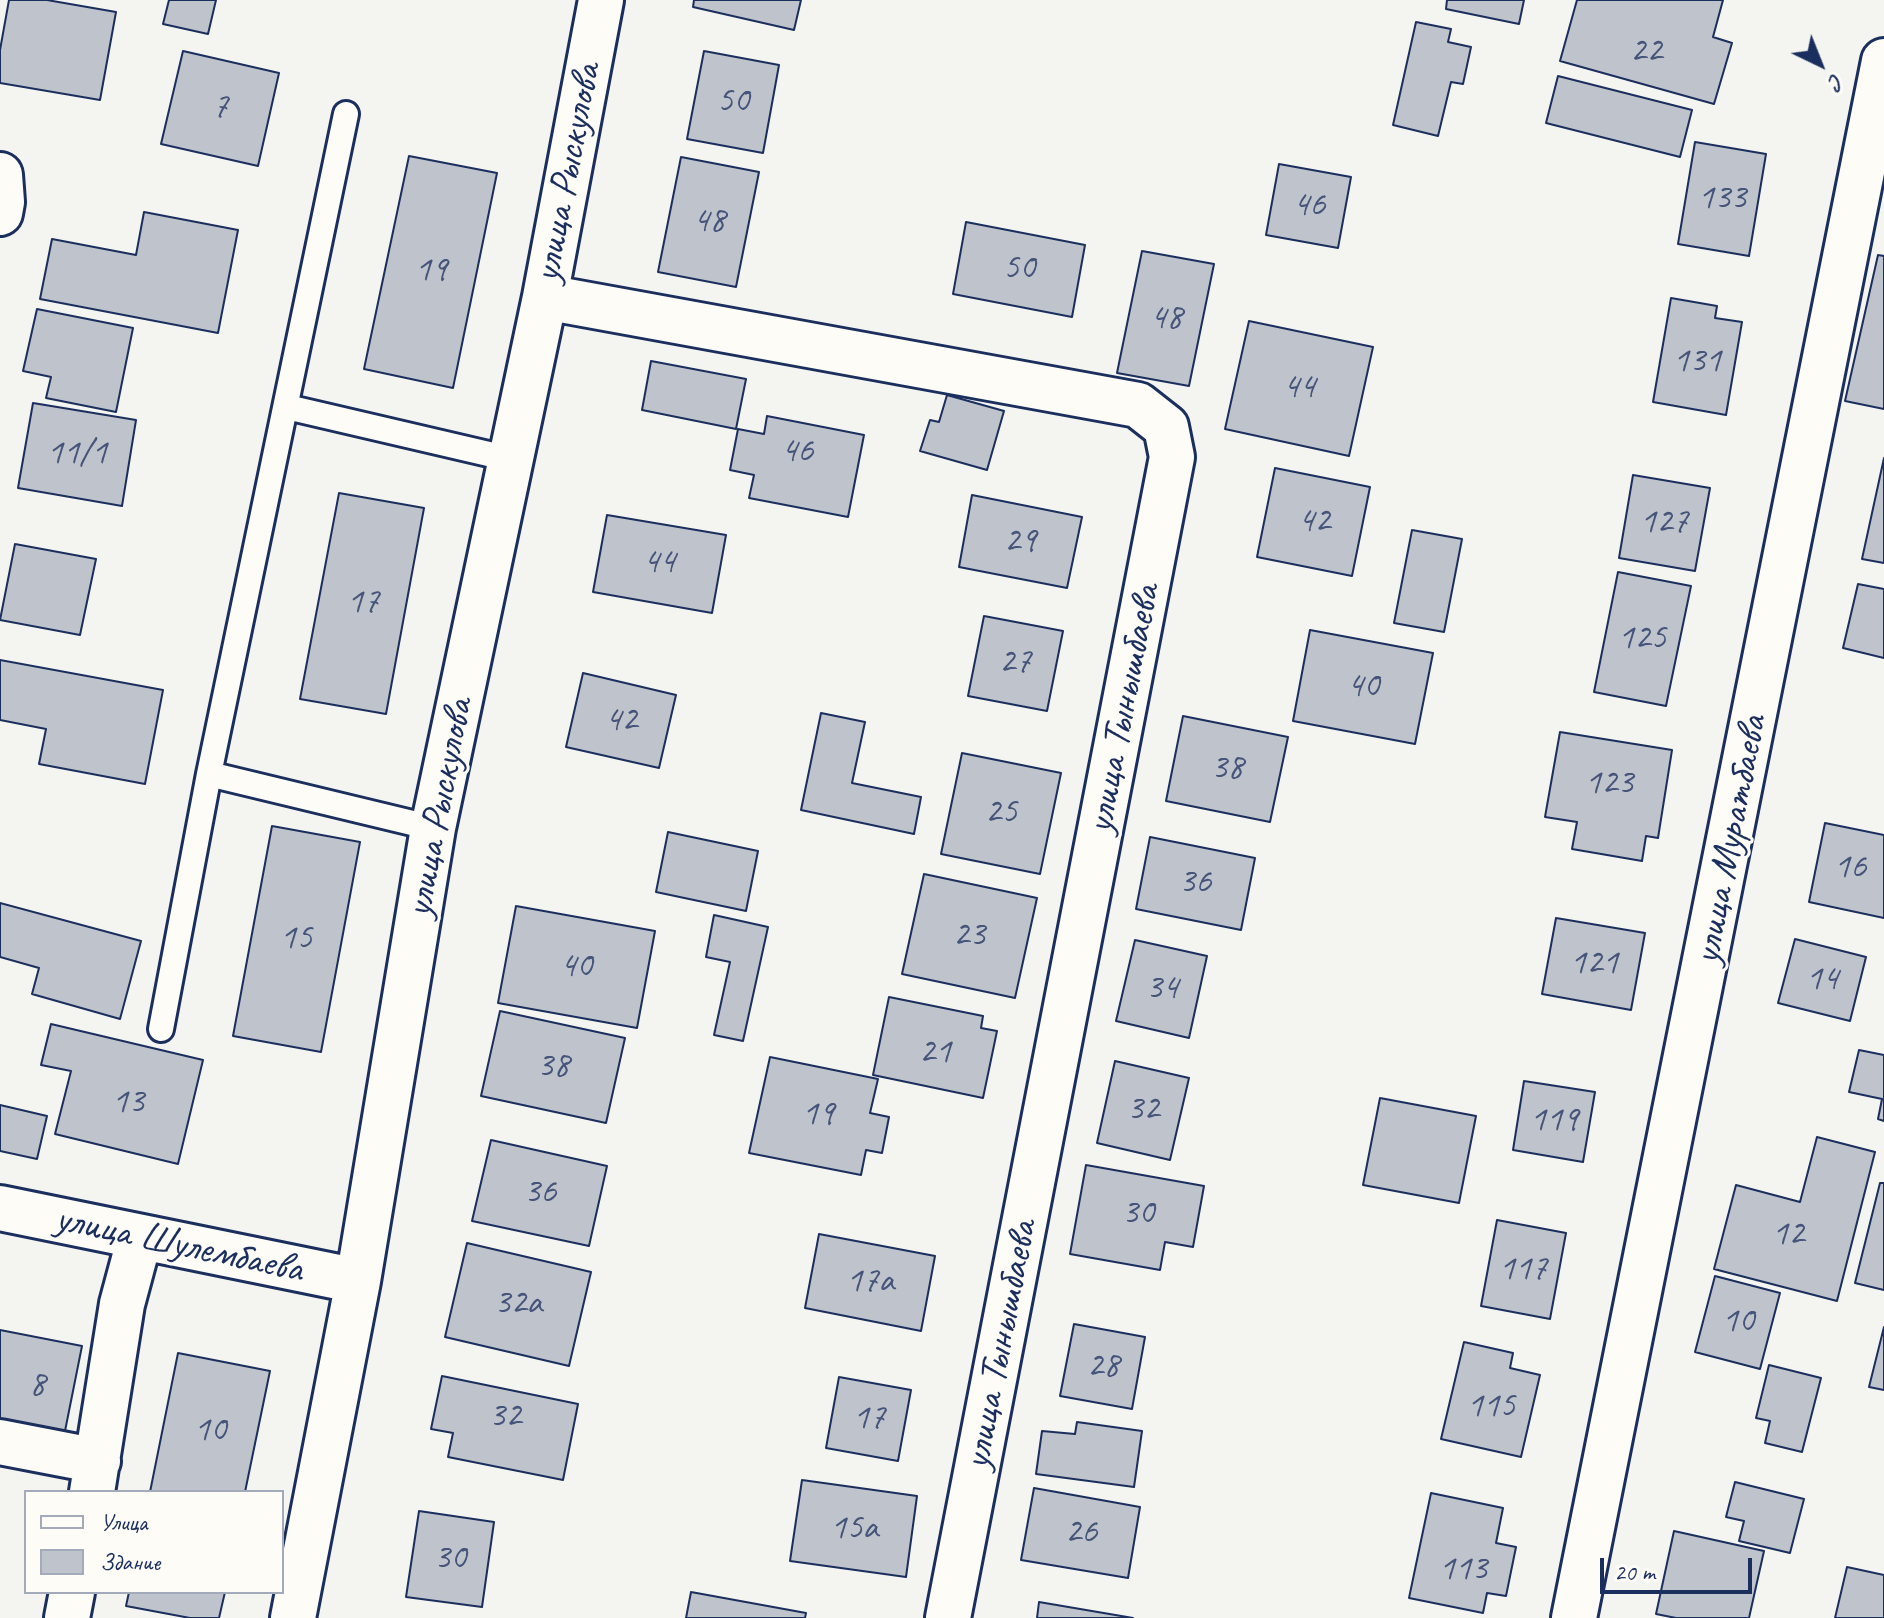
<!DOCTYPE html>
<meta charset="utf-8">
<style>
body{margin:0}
#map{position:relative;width:1884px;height:1618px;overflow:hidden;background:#f4f4f1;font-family:Caveat,sans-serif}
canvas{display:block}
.legend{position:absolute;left:24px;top:1490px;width:260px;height:104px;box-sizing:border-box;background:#fdfcf7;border:2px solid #a3aaba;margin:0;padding:10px 14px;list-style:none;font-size:24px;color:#1b2f5e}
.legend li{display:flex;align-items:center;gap:16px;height:40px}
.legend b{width:40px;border:2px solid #a3aaba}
.north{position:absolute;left:1780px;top:24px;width:80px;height:80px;-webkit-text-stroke:6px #fdfcf7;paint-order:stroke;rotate:137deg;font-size:22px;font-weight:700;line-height:32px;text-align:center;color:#1b2f5e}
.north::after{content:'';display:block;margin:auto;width:28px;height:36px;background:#1b2f5e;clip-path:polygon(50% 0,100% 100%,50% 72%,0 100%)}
.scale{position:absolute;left:1600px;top:1558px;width:152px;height:36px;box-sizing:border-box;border:4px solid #1b2f5e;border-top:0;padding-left:10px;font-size:24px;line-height:28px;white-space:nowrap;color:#1b2f5e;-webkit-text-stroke:6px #fdfcf7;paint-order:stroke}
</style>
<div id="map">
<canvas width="1884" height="1618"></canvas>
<ul class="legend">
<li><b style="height:10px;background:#fdfcf7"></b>Улица</li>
<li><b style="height:22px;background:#bfc3cc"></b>Здание</li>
</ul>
<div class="north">С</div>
<div class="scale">20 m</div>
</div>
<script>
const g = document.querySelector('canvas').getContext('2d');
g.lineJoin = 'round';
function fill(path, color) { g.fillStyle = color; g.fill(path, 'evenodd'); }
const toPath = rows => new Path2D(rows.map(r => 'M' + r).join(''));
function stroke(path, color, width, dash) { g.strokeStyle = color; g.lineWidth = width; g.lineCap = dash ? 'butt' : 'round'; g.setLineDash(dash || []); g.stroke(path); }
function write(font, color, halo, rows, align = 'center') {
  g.font = font + ' Caveat,sans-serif'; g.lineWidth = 6; g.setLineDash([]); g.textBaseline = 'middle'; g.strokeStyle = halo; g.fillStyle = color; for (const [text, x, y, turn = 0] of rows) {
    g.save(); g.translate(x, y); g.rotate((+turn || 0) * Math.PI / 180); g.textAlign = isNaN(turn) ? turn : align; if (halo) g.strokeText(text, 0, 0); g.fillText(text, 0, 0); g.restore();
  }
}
const building = toPath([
 [9,0,47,0,116,12,100,100,0,83,0,50,9,0],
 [169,0,216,0,208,34,163,24,169,0],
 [694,0,801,0,794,30,693,7,694,0],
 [1447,0,1524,0,1519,24,1446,9,1447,0],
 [1577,0,1723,0,1713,37,1732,43,1714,104,1560,61,1577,0],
 [1416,22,1451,29,1448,42,1471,47,1463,84,1451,82,1438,136,1393,125,1416,22],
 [183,51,279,73,258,166,161,144,183,51],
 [704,51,779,65,763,153,687,139,704,51],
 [1558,76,1692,110,1680,157,1546,123,1558,76],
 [1695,142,1766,154,1749,256,1678,244,1695,142],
 [409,156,497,173,453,388,364,369,409,156],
 [681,157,759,172,736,287,658,272,681,157],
 [1279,164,1351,177,1338,248,1266,235,1279,164],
 [144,212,238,230,218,333,40,299,52,239,136,255,144,212],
 [966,222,1085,245,1072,317,953,294,966,222],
 [1142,251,1214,264,1189,386,1117,373,1142,251],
 [1878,255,1884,256,1884,409,1845,401,1878,255],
 [1671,298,1717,306,1715,318,1742,322,1726,415,1653,402,1671,298],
 [37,309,133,328,116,412,46,398,51,377,23,371,37,309],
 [1249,321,1373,347,1349,456,1225,429,1249,321],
 [651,361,746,379,736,429,642,410,651,361],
 [947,395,1004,411,987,470,920,451,930,420,939,422,947,395],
 [33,403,136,420,122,506,18,488,33,403],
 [767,416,864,435,848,517,749,498,754,475,730,470,738,429,764,434,767,416],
 [1884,458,1884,563,1862,559,1884,458],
 [1275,468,1370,487,1352,576,1257,557,1275,468],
 [1633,475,1710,488,1695,571,1619,558,1633,475],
 [339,493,424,508,386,714,300,699,339,493],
 [972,495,1082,517,1067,588,959,567,972,495],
 [607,515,726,535,712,613,593,592,607,515],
 [1412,530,1462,539,1444,632,1394,623,1412,530],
 [15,544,96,559,80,635,0,620,15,544],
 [1618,572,1691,586,1666,706,1594,692,1618,572],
 [1858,584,1884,589,1884,658,1843,648,1858,584],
 [984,616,1063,631,1047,711,968,696,984,616],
 [1310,630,1433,653,1415,744,1293,721,1310,630],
 [0,660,163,690,145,784,39,764,46,729,0,720,0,660],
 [583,673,676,695,659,768,566,747,583,673],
 [821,713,865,722,852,783,921,797,914,834,801,810,821,713],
 [1183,716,1288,737,1270,822,1166,801,1183,716],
 [1560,732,1672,750,1658,838,1646,836,1642,861,1572,849,1577,822,1545,817,1560,732],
 [962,753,1061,773,1040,874,941,854,962,753],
 [1825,823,1884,835,1884,918,1809,902,1825,823],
 [272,826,360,842,321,1052,233,1036,272,826],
 [668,832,758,851,746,911,656,892,668,832],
 [1150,837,1255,858,1241,930,1136,909,1150,837],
 [924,874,1037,898,1015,998,902,974,924,874],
 [0,903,141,941,120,1019,32,994,39,968,0,957,0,903],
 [516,906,655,931,637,1028,498,1003,516,906],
 [714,915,768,927,743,1041,714,1035,730,962,706,957,714,915],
 [1556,918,1645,933,1631,1010,1542,994,1556,918],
 [1795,939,1866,957,1850,1021,1778,1003,1795,939],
 [1135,940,1207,956,1189,1038,1116,1021,1135,940],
 [889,997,983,1016,981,1028,997,1031,983,1098,873,1075,889,997],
 [500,1011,625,1038,606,1123,481,1096,500,1011],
 [51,1024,203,1060,178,1164,55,1134,71,1071,41,1065,51,1024],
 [1859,1050,1884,1055,1884,1121,1878,1119,1882,1099,1849,1092,1859,1050],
 [770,1057,878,1079,870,1113,889,1117,882,1153,866,1150,861,1175,749,1153,770,1057],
 [1115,1061,1189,1078,1170,1160,1097,1143,1115,1061],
 [1524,1081,1595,1092,1583,1162,1513,1150,1524,1081],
 [1380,1098,1476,1116,1459,1203,1363,1185,1380,1098],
 [0,1105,47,1116,37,1159,0,1151,0,1105],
 [1817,1137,1875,1152,1837,1301,1714,1269,1736,1185,1800,1202,1817,1137],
 [491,1140,607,1166,589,1246,472,1221,491,1140],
 [1086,1165,1204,1186,1193,1247,1165,1242,1160,1270,1070,1254,1086,1165],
 [1880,1183,1884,1183,1884,1290,1855,1283,1880,1183],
 [1497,1220,1566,1233,1550,1319,1481,1306,1497,1220],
 [819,1234,935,1256,921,1331,805,1308,819,1234],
 [467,1243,591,1272,569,1366,445,1337,467,1243],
 [1715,1276,1780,1293,1760,1369,1695,1352,1715,1276],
 [1074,1324,1145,1337,1132,1409,1060,1396,1074,1324],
 [1884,1327,1884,1390,1869,1387,1884,1327],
 [0,1330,82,1346,61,1451,0,1425,0,1330],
 [1464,1342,1513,1353,1510,1368,1540,1375,1521,1457,1441,1439,1464,1342],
 [178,1353,270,1371,245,1492,150,1492,178,1353],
 [1769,1365,1821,1378,1802,1452,1765,1443,1770,1421,1756,1418,1769,1365],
 [442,1376,578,1404,563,1480,448,1457,453,1433,431,1429,442,1376],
 [839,1377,911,1390,898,1461,826,1448,839,1377],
 [1077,1422,1142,1431,1134,1487,1036,1474,1042,1431,1075,1434,1077,1422],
 [802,1480,917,1496,906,1577,790,1561,802,1480],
 [1735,1482,1804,1499,1790,1553,1739,1541,1744,1521,1726,1517,1735,1482],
 [1034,1488,1140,1507,1128,1578,1021,1560,1034,1488],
 [1431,1493,1503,1508,1496,1543,1516,1547,1506,1596,1487,1593,1483,1613,1409,1598,1431,1493],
 [419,1511,494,1522,482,1607,406,1597,419,1511],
 [1674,1531,1764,1551,1749,1618,1676,1618,1656,1614,1674,1531],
 [1847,1567,1884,1575,1884,1618,1835,1618,1847,1567],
 [129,1592,225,1592,219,1618,190,1618,126,1606,129,1592],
 [691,1592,806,1613,805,1618,686,1618,691,1592],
 [1039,1602,1133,1618,1037,1618,1039,1602]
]);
fill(building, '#bfc3cc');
stroke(building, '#1b2f5e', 2);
const lane = toPath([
 [287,407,510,459],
 [209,774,433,828],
 [161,1029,209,774,346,114]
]);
const street = toPath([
 [0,175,2,202,0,213],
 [545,297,1138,405,1166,427,1172,457,948,1618],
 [0,1208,358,1281],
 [0,1442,98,1461],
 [92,1492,122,1304,140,1237],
 [67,1618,72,1592],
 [293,1618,358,1281,433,828,545,297,601,0],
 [1574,1618,1884,61]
]);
stroke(lane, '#1b2f5e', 30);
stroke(street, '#1b2f5e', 50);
stroke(lane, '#fdfcf7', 24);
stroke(street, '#fdfcf7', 44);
write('36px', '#44547a', null, [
 ["22",1646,52],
 ["50",733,102],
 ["7",220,108],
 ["133",1722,199],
 ["46",1309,206],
 ["48",709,222],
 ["50",1019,269],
 ["19",431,271],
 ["48",1166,319],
 ["131",1697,362],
 ["44",1299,388],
 ["46",797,452],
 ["11/1",77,454],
 ["42",1314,522],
 ["127",1664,523],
 ["29",1020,542],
 ["44",659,563],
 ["17",363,603],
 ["125",1642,639],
 ["27",1015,663],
 ["40",1363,687],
 ["42",621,721],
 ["38",1227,769],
 ["123",1609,784],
 ["25",1001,813],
 ["16",1850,868],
 ["36",1195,883],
 ["23",969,936],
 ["15",296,939],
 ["121",1594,964],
 ["40",576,967],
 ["14",1822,980],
 ["34",1162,989],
 ["21",935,1053],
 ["38",553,1067],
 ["13",128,1103],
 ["32",1143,1110],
 ["19",818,1115],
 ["119",1554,1121],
 ["36",540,1193],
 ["30",1138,1214],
 ["12",1788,1235],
 ["117",1523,1270],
 ["17а",870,1282],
 ["32а",518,1304],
 ["10",1738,1322],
 ["28",1103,1367],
 ["8",37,1386],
 ["115",1491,1407],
 ["32",505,1417],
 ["17",869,1419],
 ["10",210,1431],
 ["15а",854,1529],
 ["26",1081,1533],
 ["30",450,1559],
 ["113",1463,1570]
]);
write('40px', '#1b2f5e', '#fdfcf7', [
 ["улица Рыскулова",568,173,-79],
 ["улица Тынышбаева",1124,709,-79],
 ["улица Рыскулова",440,808,-79],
 ["улица Муратбаева",1731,840,-79],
 ["улица Шулембаева",179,1245,12],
 ["улица Тынышбаева",1001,1345,-79]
]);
</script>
